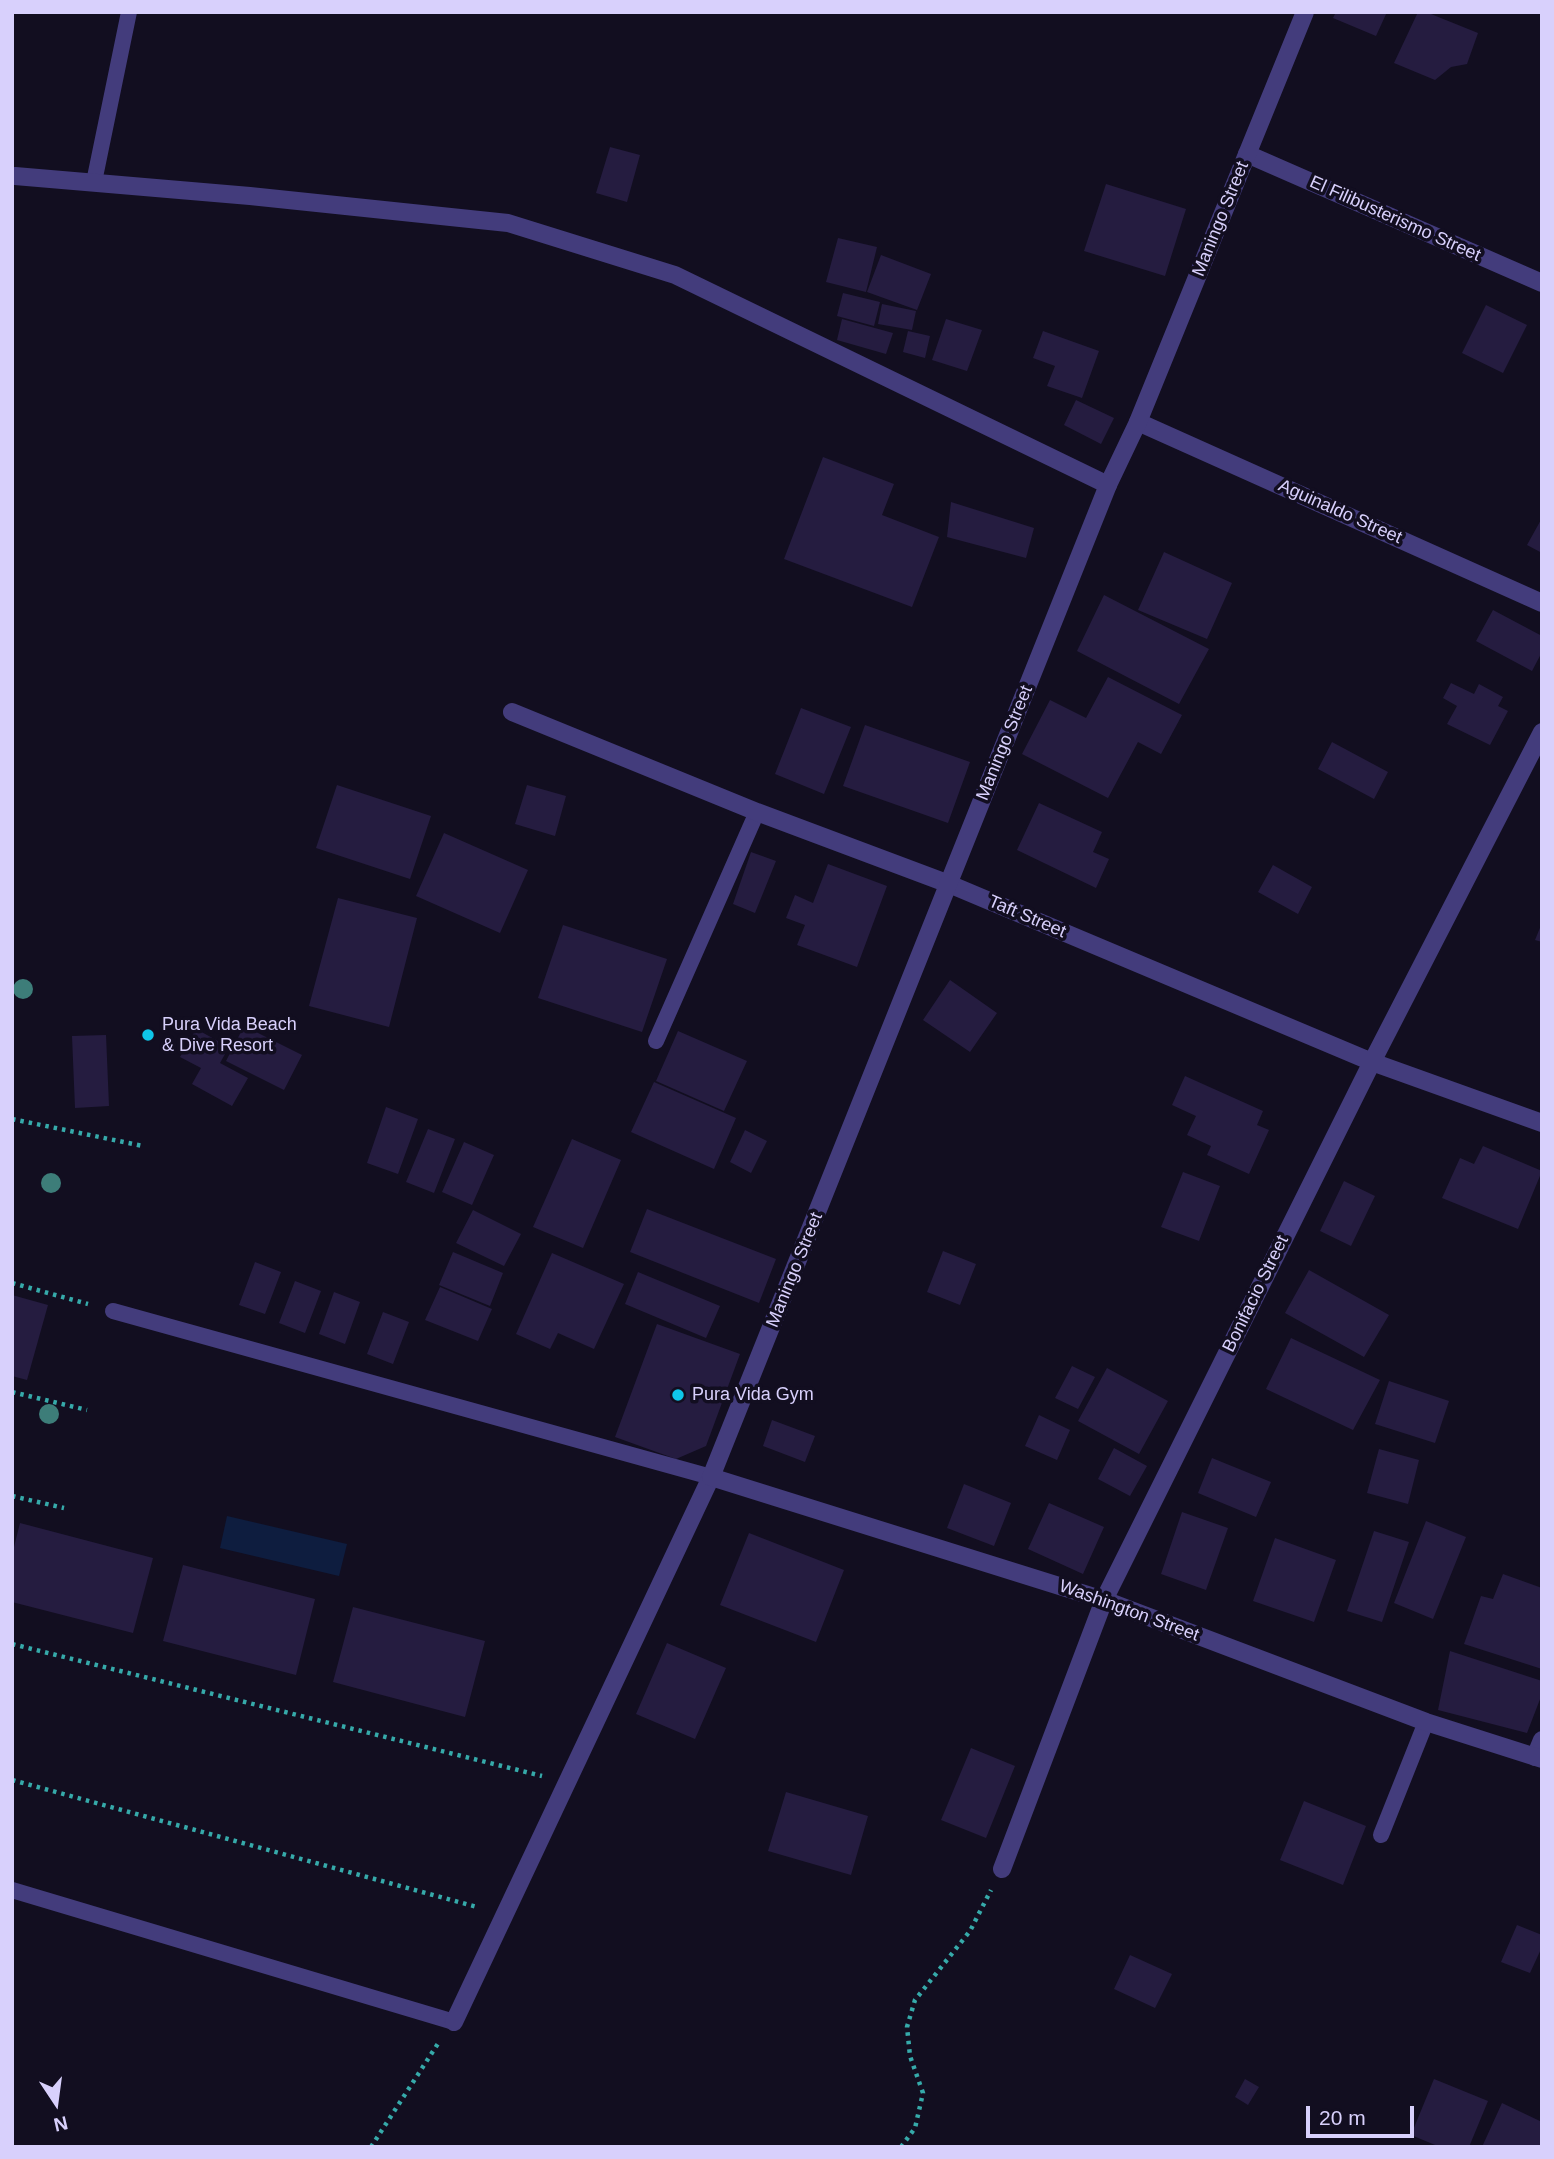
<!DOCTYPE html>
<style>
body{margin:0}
#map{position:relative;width:1554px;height:2159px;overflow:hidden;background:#120e20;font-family:Arial,sans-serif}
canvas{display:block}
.frame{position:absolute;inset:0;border:14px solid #d8d0fc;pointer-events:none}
.north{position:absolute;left:21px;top:2068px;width:70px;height:70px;-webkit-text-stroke:5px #120e20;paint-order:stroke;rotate:167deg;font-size:19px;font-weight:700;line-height:28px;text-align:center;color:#d8d0fc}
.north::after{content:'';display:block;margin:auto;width:24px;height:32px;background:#d8d0fc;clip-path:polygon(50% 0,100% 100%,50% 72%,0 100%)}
.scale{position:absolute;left:1306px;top:2106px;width:108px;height:32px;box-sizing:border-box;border:4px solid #d8d0fc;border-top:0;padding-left:9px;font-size:21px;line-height:24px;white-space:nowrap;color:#d8d0fc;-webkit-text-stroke:5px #120e20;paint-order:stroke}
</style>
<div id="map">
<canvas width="1554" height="2159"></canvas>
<div class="frame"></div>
<div class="north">N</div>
<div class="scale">20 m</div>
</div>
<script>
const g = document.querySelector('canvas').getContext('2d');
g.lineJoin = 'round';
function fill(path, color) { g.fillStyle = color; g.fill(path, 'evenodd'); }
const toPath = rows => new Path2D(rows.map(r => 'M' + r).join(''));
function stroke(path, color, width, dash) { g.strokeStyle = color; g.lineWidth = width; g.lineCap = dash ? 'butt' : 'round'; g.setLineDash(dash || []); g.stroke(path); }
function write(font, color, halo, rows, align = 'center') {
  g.font = font + ' Arial,sans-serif'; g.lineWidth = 7; g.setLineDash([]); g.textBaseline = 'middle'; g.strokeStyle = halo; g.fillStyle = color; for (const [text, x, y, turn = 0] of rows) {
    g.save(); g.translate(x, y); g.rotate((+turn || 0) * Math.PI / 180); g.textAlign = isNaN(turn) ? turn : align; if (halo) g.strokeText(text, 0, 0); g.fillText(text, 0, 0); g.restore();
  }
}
fill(toPath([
 [227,1516,347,1544,339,1576,220,1548]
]), '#0e1d3f');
fill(toPath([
 [1336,12,1387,12,1376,36,1333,18],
 [1418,12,1426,12,1478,33,1467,64,1451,67,1435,80,1394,63],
 [610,147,640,155,627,202,596,193],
 [1106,184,1186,209,1165,276,1084,251],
 [838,238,877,247,866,292,826,282],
 [881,255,931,274,917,310,867,292],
 [843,293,880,302,874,326,837,316],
 [882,304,916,311,912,330,878,324],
 [1486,305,1527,325,1503,373,1462,353],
 [842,319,893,333,886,354,837,340],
 [946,319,982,330,967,371,932,360],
 [908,331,930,336,925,358,903,352],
 [1043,331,1099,351,1082,398,1047,386,1055,366,1033,358],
 [1076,400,1114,418,1101,444,1064,425],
 [823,457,894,484,882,515,939,537,912,607,784,559],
 [951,502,1034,528,1026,558,947,537],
 [1542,518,1542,553,1527,545],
 [1164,552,1232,583,1207,639,1138,610],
 [1104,595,1209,649,1179,704,1077,651],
 [1493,610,1542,636,1542,652,1532,671,1476,641],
 [1108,677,1182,715,1161,754,1138,742,1108,798,1022,754,1050,700,1086,718],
 [1451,683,1474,694,1479,684,1503,697,1498,706,1508,711,1490,745,1447,724,1457,706,1443,698],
 [801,708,851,727,824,794,775,774],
 [865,725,970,762,948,823,843,786],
 [1332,742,1388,772,1374,799,1318,769],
 [337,785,431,816,410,879,316,848],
 [527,785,566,796,555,836,515,824],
 [1039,803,1102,832,1093,852,1109,859,1096,888,1017,850],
 [444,833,528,870,500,933,416,896],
 [751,852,776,861,755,913,733,904],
 [828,864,887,886,857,967,797,945,805,925,786,918,795,895,813,903],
 [1273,865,1312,887,1298,914,1258,892],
 [338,898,417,918,389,1027,309,1006],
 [1542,923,1542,942,1535,940],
 [563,925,667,959,642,1032,538,998],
 [950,980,997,1013,970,1052,923,1020],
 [244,1026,302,1055,284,1090,226,1061],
 [196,1029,229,1047,220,1063,248,1078,232,1106,192,1084,201,1068,180,1057],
 [678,1031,747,1061,724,1111,656,1081],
 [106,1035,109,1106,75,1108,72,1036],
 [1185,1076,1263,1111,1257,1125,1269,1130,1249,1174,1207,1155,1211,1146,1187,1135,1196,1116,1172,1105],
 [654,1082,736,1118,714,1169,631,1132],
 [386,1107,418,1119,398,1174,367,1163],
 [428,1129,455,1139,434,1193,406,1182],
 [745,1130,767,1141,751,1173,730,1162],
 [572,1139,621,1160,583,1248,533,1227],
 [464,1142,494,1155,472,1205,442,1192],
 [1483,1146,1542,1171,1518,1229,1442,1198,1460,1158,1474,1164],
 [1183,1172,1220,1186,1199,1241,1161,1227],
 [1344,1181,1375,1196,1351,1246,1320,1231],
 [647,1209,776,1259,759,1303,630,1252],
 [473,1210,521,1234,504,1266,456,1243],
 [943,1251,976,1264,960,1305,927,1292],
 [453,1252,503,1273,490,1306,439,1285],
 [552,1253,624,1284,594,1349,558,1333,550,1349,516,1334],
 [255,1262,281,1272,265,1314,239,1305],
 [1309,1270,1389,1315,1364,1357,1285,1313],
 [638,1272,720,1306,706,1338,625,1304],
 [295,1281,321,1291,305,1333,279,1323],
 [440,1287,492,1309,478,1341,425,1320],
 [334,1292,360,1302,345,1344,319,1334],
 [12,1295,48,1305,27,1380,12,1376],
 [383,1312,409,1322,393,1364,367,1354],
 [657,1324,740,1354,706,1446,676,1459,615,1437],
 [1291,1338,1380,1380,1353,1430,1266,1389],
 [1072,1366,1095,1377,1078,1409,1055,1398],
 [1107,1368,1168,1401,1139,1454,1078,1421],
 [1389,1381,1449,1401,1435,1443,1375,1424],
 [1039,1415,1070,1430,1057,1460,1025,1446],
 [772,1420,815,1436,805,1462,763,1446],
 [1114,1448,1147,1466,1130,1496,1098,1479],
 [1379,1449,1419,1460,1408,1504,1367,1493],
 [1212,1458,1271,1482,1256,1517,1198,1493],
 [964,1484,1011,1503,994,1546,947,1528],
 [1049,1503,1104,1527,1083,1574,1028,1549],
 [1182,1512,1228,1528,1206,1590,1161,1574],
 [1426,1521,1466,1537,1433,1619,1394,1603],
 [20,1523,153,1558,133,1633,12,1602,12,1555],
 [1374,1531,1409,1542,1382,1622,1347,1611],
 [749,1533,844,1570,816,1642,720,1605],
 [1275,1538,1336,1560,1314,1622,1253,1601],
 [183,1565,315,1599,296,1675,163,1641],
 [1503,1574,1542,1588,1542,1669,1464,1644,1481,1596,1493,1599],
 [353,1607,485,1641,465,1717,333,1682],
 [667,1643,726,1668,695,1739,636,1714],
 [1450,1651,1542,1681,1542,1694,1527,1733,1438,1710],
 [971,1748,1015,1766,986,1838,941,1820],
 [786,1792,868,1816,851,1875,768,1851],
 [1304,1801,1366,1826,1343,1885,1280,1860],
 [1517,1925,1542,1935,1542,1947,1530,1973,1501,1962],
 [1130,1955,1172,1974,1155,2008,1114,1989],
 [1245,2079,1259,2087,1248,2105,1235,2097],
 [1434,2079,1488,2101,1469,2147,1440,2147,1411,2135],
 [1502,2103,1542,2122,1542,2147,1482,2147]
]), '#251c40');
stroke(toPath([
 [12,1119,143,1146],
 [12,1283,88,1304],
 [12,1392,87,1410],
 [12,1496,64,1508],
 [12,1644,542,1776],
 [12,1780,477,1907],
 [371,2147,439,2042],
 [901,2147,915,2128,923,2093,910,2056,907,2027,915,2000,970,1931,991,1890]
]), '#36aaaa', 4.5, [3.5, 5]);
stroke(toPath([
 [94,182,129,12],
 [656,1041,757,812],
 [113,1311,711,1477],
 [1381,1835,1426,1722],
 [12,1890,454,2022]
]), '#433c7c', 16);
stroke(toPath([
 [1247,154,1542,283],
 [15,176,250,196,508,223,675,275,1108,485],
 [1138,422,1542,603],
 [512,712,757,812,949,884,1372,1062,1542,1123],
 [1535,1757,1542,1740],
 [1002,1869,1104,1600,1372,1062,1542,732],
 [454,2022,711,1477]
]), '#433c7c', 18);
stroke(toPath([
 [1305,12,1138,422,1108,485,711,1477,1104,1600,1426,1722,1542,1759]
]), '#433c7c', 18);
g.fillStyle = '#3d7d79';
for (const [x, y] of [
 [23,989],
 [51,1183],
 [49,1414]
]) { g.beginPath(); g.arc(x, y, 10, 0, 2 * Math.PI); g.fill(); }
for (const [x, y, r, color] of [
 [148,1035,7,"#0fc6e9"],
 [678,1395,7,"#0fc6e9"]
]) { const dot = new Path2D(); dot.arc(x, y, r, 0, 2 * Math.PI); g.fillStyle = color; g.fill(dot); stroke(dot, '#120e20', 2.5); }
write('18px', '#d8d0fc', '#120e20', [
 ["Maningo Street",1221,219,-68],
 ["El Filibusterismo Street",1395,219,24],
 ["Aguinaldo Street",1340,512,24],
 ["Maningo Street",1005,743,-68],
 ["Taft Street",1027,917,23],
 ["Maningo Street",795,1270,-68],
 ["Bonifacio Street",1256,1294,-64],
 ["Washington Street",1129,1611,20]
]);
write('18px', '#d8d0fc', '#120e20', [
 ["Pura Vida Beach",162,1025],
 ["& Dive Resort",162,1046],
 ["Pura Vida Gym",692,1395]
], 'left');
</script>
